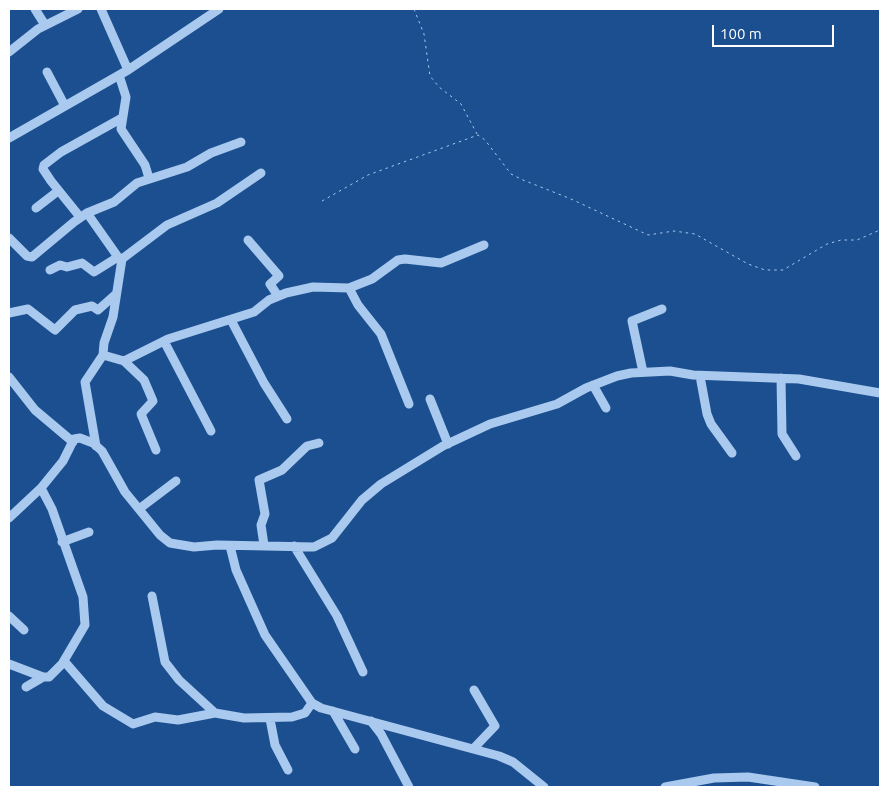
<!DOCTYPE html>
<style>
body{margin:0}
#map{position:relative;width:889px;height:796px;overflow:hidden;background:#1b4f8f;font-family:Ubuntu,sans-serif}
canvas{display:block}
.frame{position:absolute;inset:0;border:10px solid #fff;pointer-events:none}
.scale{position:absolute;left:712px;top:25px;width:122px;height:22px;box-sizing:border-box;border:2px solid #fff;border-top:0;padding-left:6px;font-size:15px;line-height:18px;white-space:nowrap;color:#fff;-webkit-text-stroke:4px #1b4f8f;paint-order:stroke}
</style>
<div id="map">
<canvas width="889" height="796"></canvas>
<div class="frame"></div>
<div class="scale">100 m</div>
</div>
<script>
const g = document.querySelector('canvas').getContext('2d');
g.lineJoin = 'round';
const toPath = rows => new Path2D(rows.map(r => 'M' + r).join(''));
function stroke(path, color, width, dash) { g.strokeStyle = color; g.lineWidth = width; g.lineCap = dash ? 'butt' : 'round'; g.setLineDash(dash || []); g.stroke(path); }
stroke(toPath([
 [414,9,424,34,430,76,439,87,461,104,477,134],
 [322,201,368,175,478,135,485,140,511,174,523,180,571,199,648,235,674,231,695,234,748,264,765,270,783,270,827,244,841,240,857,240,880,230]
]), '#a9c9ee', 1, [2.5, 4]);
stroke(toPath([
 [35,9,45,25],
 [101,9,128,70],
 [9,52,38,29,78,9],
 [47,72,65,106],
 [119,75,126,97,121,129,145,165,149,178],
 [9,138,128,70,219,9],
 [36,208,58,191],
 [87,213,118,257,122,259,167,225,217,203,261,173],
 [80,217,51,181,43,169,44,165,61,152,122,118],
 [9,238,27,256,32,257,74,222,87,213,114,202,137,183,187,167,211,153,241,142],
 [248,240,279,276,270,284,278,296],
 [50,270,60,265,67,267,82,263,94,272,118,257],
 [349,288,358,305,381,334,409,404],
 [9,313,28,309,55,330,75,310,92,306,98,310,116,294],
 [231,320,264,383,287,419],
 [164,341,211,431],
 [103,355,104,343,113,317,122,259],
 [124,361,144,380,153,401,141,414,156,450],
 [643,372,632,321,662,309],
 [700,376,707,414,711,424,732,453],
 [9,377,35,410,73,442],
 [781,378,782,434,796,456],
 [593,385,606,408],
 [430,399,448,444],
 [96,446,85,382,103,355,124,361,168,339,254,312,269,300,286,293,313,287,349,288,372,279,398,260,405,259,441,263,484,245],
 [139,509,176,481],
 [9,518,41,488,63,461,74,439,80,438,93,443,102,451,125,492,160,535,170,543,194,547,217,545,314,547,332,538,362,500,381,484,443,446,490,424,557,404,586,388,617,376,631,373,670,371,693,375,799,379,880,393],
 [62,542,89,532],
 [264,545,261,525,265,514,259,480,282,470,307,446,319,443],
 [230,546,236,570,265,635,312,703,321,708,499,756,513,762,544,787],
 [294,546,337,616,363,672],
 [152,596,165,662,179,680,215,713],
 [9,616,24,630],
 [64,661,103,706,133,724,155,717,178,720,215,713,244,718,292,717,305,713,312,703],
 [9,664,43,677,49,677,62,664,85,625,83,597,52,509,41,488],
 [26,687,43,677],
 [474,690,495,726,474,748],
 [333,711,355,749],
 [270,719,275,745,288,770],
 [371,721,381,734,409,787],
 [665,787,714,778,748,777,815,787]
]), '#a9c9ee', 9);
</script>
